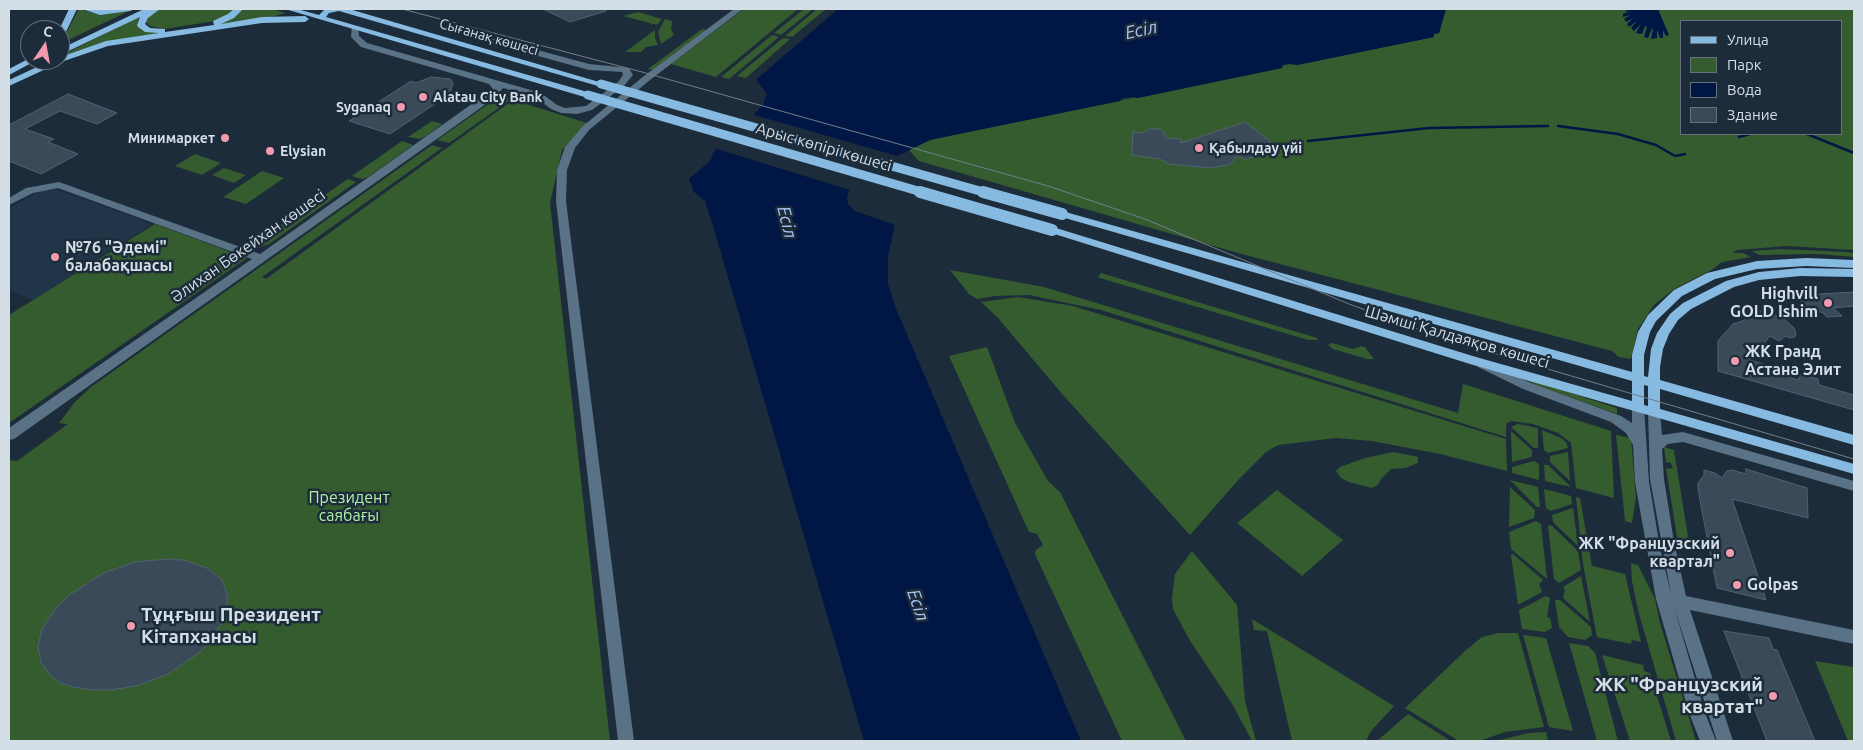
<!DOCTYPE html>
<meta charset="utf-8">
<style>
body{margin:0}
#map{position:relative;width:1863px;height:750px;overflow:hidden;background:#1d2c3a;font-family:Ubuntu,sans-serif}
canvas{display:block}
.frame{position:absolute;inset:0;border:10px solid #d4dee7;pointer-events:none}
.legend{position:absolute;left:1680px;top:20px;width:162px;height:115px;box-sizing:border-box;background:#1d2c3a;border:1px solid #66737f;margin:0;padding:6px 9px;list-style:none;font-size:15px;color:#d4dee7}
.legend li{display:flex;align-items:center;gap:10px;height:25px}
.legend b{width:25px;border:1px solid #66737f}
.north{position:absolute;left:20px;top:20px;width:50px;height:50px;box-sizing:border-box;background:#1d2c3a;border:1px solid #66737f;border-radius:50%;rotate:12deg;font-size:14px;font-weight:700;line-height:20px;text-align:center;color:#d4dee7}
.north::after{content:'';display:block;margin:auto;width:18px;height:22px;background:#f29aae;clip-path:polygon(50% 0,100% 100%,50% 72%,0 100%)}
</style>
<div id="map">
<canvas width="1863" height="750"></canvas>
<div class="frame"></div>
<ul class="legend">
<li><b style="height:6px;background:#86bae1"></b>Улица</li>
<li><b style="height:14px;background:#355c2f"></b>Парк</li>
<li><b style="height:14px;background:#001644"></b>Вода</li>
<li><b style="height:14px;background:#3a4a59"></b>Здание</li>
</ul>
<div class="north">С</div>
</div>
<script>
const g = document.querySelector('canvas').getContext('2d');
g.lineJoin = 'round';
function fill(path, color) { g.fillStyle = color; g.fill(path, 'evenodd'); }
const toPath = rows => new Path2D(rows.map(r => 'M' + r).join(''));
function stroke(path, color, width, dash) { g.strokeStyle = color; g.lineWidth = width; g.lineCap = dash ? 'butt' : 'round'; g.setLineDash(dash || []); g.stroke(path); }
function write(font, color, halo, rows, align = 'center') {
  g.font = font + ' Ubuntu,sans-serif'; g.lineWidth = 5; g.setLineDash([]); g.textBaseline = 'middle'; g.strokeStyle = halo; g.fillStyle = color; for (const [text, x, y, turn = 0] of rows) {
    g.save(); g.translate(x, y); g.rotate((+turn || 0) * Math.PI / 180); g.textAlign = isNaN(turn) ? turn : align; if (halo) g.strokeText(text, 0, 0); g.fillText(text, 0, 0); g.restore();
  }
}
fill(toPath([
 [52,188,152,224,33,300,9,290,9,209,38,192]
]), '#213548');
fill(toPath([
 [79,9,97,14,131,10,60,44,60,39,65,35],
 [160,9,234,9,231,13,215,21,164,29,150,26,146,22,152,13],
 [243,9,272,9,285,13,265,19,213,26],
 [744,9,798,9,716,77,671,64],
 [804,9,813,9,781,35,774,33],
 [817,9,826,9,792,37,785,36],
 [1446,9,1854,9,1854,250,1787,246,1737,250,1733,253,1743,253,1751,257,1722,262,1713,269,1674,289,1654,305,1638,329,1631,359,1619,357,1612,351,1238,253,919,161,909,150,930,140,957,133,1282,68,1283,65,1290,64,1297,65,1433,37,1434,34,1439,33],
 [1682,21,1842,21,1842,134,1682,134],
 [638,12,662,19,657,25,623,16],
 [143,15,138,20,137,24,142,30,163,33,99,44,60,56],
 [665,19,672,21,671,29,674,35,661,44,658,32],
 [702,29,706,30,652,70,648,69],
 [655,30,655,38,658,45,646,47,641,52,625,52],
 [772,35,779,37,729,79,721,77],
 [783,38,790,39,746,78,737,76],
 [507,91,520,93,449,143,437,140],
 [513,100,587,123,562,150,550,203,610,741,9,741,9,460,17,461,68,424,59,423,75,402,91,387,432,145,442,148,262,277,266,279],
 [432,121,442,124,426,136,420,139,408,137],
 [402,141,413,145,368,177,362,179,352,176],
 [195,154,221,163,202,175,175,166],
 [224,168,246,175,234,183,212,175],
 [262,171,284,178,246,204,223,197],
 [348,179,356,182,269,244,258,248,251,245],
 [155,224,247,258,9,423,9,315],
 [1781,249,1846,252,1854,253,1854,257,1820,254,1759,255,1752,251],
 [950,270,1044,287,1458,413,1463,384,1611,431,1614,498,1576,488,1571,443,1558,433,1533,424,1511,421,1507,423,1506,427,1506,437,1101,310,1029,295,995,296,977,299,969,294],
 [1101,273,1317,338,1318,340,1308,340,1100,278,1098,277],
 [1018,297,1073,306,1506,439,1507,471,1440,454,1372,441,1336,438,1278,445,1266,452,1240,478,1190,535,1063,395,998,318,981,302],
 [1332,343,1353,349,1361,346,1365,347,1374,359,1367,359,1333,349,1328,345],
 [987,347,1015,423,1048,481,1060,492,1186,741,1122,741,1035,554,1036,550,1043,545,1037,534,1029,532,949,356],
 [1515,375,1617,408,1617,414,1541,387],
 [1518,424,1538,428,1538,448,1534,448,1511,427],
 [1542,430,1561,438,1566,442,1568,448,1548,453,1544,450],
 [1511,431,1532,450,1532,457,1512,462],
 [1616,435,1631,438,1636,498,1632,523,1625,521],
 [1664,447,1674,450,1690,549,1678,543,1666,468,1673,469,1671,463,1666,462],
 [1393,452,1418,457,1418,463,1405,468,1391,469,1381,479,1378,485,1372,488,1349,482,1341,478,1336,471,1340,467,1365,458],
 [1568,452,1570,481,1550,462,1550,456],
 [1534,461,1539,464,1539,480,1512,473,1512,467],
 [1544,465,1548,465,1571,487,1545,481],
 [1510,480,1538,487,1540,507,1537,507],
 [1510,487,1535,510,1534,518,1509,527],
 [1544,489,1571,496,1572,504,1551,511,1546,508],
 [1277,490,1343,540,1302,576,1237,523],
 [1576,497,1580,498,1592,566,1625,574,1641,642,1632,640,1631,644,1597,637,1583,564],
 [1573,508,1578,546,1553,522,1552,515],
 [1536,521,1541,524,1547,579,1511,549,1509,532],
 [1551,525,1578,551,1581,570,1559,583,1554,579,1548,526],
 [1192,551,1237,605,1245,701,1256,741,1252,741,1234,707,1189,639,1173,609,1172,598,1175,574],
 [1513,554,1543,580,1539,584,1542,592,1518,605,1511,555],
 [1631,563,1638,565,1655,599,1660,623,1696,741,1676,741,1639,614,1632,581],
 [1581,576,1590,622,1563,598,1565,590,1563,587],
 [1546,596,1550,598,1547,617,1550,618,1552,628,1545,632,1522,629,1519,610],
 [1555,600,1560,600,1591,627,1592,635,1585,640,1568,637,1559,627],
 [1252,619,1394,706,1371,731,1366,741,1292,741,1267,631,1254,630],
 [1498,633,1518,633,1544,727,1505,732,1479,741,1459,741,1405,708,1465,651,1482,637],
 [1523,635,1546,638,1573,731,1549,727],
 [1569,643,1588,646,1595,653,1618,741,1597,741],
 [1602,655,1643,665,1644,671,1650,673,1671,741,1630,741],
 [1815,661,1854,667,1854,741,1848,741],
 [1408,714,1451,741,1377,741],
 [1546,732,1548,741,1495,741,1529,733]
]), '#355c2f');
fill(toPath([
 [838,9,1446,9,1439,33,1434,34,1434,37,1297,65,1290,64,1283,65,1282,68,1138,98,1132,97,1123,98,1120,101,930,140,897,156,858,181,849,191,847,197,848,204,855,211,895,225,888,256,888,284,896,309,1081,741,864,741,714,229,705,201,694,192,689,179,710,161,714,151,752,117,763,104,767,94,756,80],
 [1629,9,1658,9,1669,35,1666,36,1663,30,1663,38,1660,38,1657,30,1657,38,1651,39,1653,29,1652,28,1648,38,1644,37,1647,27,1645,26,1642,34,1636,33,1641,24,1634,31,1631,28,1637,21,1629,27,1627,24,1633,18,1626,22,1624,19,1630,15,1623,17,1623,14,1630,11,1624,12]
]), '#001644');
fill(toPath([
 [751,114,901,157,860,183,853,191,714,148]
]), '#1d2c3a');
stroke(toPath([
 [1558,126,1618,134,1656,145,1675,156,1685,154],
 [1807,134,1854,153],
 [1739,137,1750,134],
 [1308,141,1429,128,1548,126]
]), '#001644', 2.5);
const building = toPath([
 [543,9,606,9,606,11,570,22,543,9],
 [431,77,450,79,453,83,450,94,390,134,349,121,411,81,416,83,431,77],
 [68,94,117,113,97,124,60,111,25,129,54,139,48,142,78,154,41,174,9,161,9,125,68,94],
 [1245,122,1271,142,1262,145,1270,151,1244,160,1237,155,1231,164,1211,168,1168,164,1160,159,1132,155,1133,132,1143,133,1149,129,1159,129,1164,132,1166,138,1181,139,1181,143,1245,122],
 [1805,291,1820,294,1854,292,1854,306,1833,308,1842,316,1827,317,1823,313,1805,306,1799,300,1800,292,1805,291],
 [1756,310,1782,317,1794,328,1796,334,1795,337,1790,338,1786,336,1779,341,1770,336,1750,360,1763,364,1763,370,1799,380,1799,374,1818,379,1819,385,1854,395,1854,410,1718,371,1718,341,1733,324,1745,320,1748,314,1756,310],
 [1746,469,1807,488,1808,518,1732,499,1766,600,1717,588,1701,506,1698,488,1698,483,1704,475,1704,470,1715,473,1722,478,1727,471,1732,470,1746,474,1746,469],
 [168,559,183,560,207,568,222,580,225,588,228,597,221,624,210,641,200,652,168,674,136,686,111,690,92,690,73,687,61,683,51,676,41,663,38,646,42,629,56,608,69,595,104,573,135,562,168,559],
 [1724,631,1769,638,1773,649,1777,650,1815,741,1767,741,1724,631]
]);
fill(building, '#3a4a59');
stroke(building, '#526272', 1);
fill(toPath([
 [734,9,743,9,650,80,589,130,575,148,567,170,566,201,634,741,618,741,556,201,557,170,565,147,583,126,644,76,734,9],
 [352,26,358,26,359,36,367,43,541,93,557,105,565,108,586,106,618,82,623,75,622,72,589,70,491,43,491,39,497,39,589,64,629,68,633,75,624,86,592,110,577,114,561,113,551,109,535,97,503,88,496,97,14,439,9,440,9,428,252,259,58,188,33,193,9,205,9,198,26,188,59,182,260,254,493,89,489,84,361,47,351,37,352,26],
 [1482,360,1531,383,1621,416,1632,423,1632,407,1633,404,1638,402,1643,404,1644,407,1649,482,1660,548,1671,594,1650,479,1648,412,1649,409,1659,409,1660,412,1662,435,1683,432,1854,481,1854,491,1683,442,1668,444,1662,449,1664,479,1674,542,1686,596,1854,630,1854,644,1690,610,1733,741,1717,741,1674,607,1705,713,1716,741,1700,741,1689,713,1656,599,1635,482,1633,445,1626,433,1611,422,1523,389,1478,367,1476,364,1478,361,1482,360]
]), '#5a7285');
fill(toPath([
 [69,9,77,9,64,36,60,39,59,30,69,9],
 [82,9,100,10,134,9,130,11,100,15,82,9],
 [144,9,160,9,148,18,145,24,150,28,165,29,165,32,214,25,213,21,228,14,234,9,243,9,234,18,221,24,262,17,305,16,309,19,305,22,262,23,108,46,61,62,9,86,9,80,52,60,60,60,60,57,106,41,159,33,145,32,138,27,137,25,140,17,60,55,60,49,144,9],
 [285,9,297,9,319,15,325,9,349,9,606,84,604,86,598,86,339,11,329,13,326,17,591,93,593,95,588,98,285,9],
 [30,58,30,60,37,60,9,75,9,69,30,58],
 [1062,211,1632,372,1632,355,1638,332,1648,315,1674,290,1707,273,1757,261,1806,258,1854,260,1854,268,1806,266,1757,269,1715,279,1682,296,1656,321,1650,332,1644,355,1644,376,1648,377,1651,349,1657,333,1670,314,1683,303,1726,281,1759,272,1800,268,1854,269,1854,277,1800,276,1759,280,1734,287,1691,309,1678,320,1669,334,1663,349,1660,367,1660,380,1854,435,1854,445,1660,389,1660,409,1854,464,1854,474,1470,364,1048,232,1047,230,1048,228,1056,228,1476,357,1632,401,1632,381,1058,216,1057,214,1058,212,1062,211],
 [1644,385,1648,386,1648,406,1644,405,1644,385]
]), '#86bae1');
stroke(toPath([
 [402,9,642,72,1048,186,1145,219,1349,304,1442,338,1854,459]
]), '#727f8b', 1);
stroke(toPath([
 [601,84,987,193],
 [588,95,925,193]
]), '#86bae1', 9);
stroke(toPath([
 [920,192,1052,230],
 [983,192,1062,214]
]), '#86bae1', 12);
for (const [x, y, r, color] of [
 [423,97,5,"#f29aae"],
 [401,107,5,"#f29aae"],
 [225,138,5,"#f29aae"],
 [1199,148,5,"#f29aae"],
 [270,151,5,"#f29aae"],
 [55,257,5,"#f29aae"],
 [1828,303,5,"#f29aae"],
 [1735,361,5,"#f29aae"],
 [1730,553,5,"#f29aae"],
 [1737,585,5,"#f29aae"],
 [131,626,5,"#f29aae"],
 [1773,696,5,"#f29aae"]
]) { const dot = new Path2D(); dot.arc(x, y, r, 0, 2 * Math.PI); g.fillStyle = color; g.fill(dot); stroke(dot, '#1d2c3a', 2); }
write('14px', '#d4dee7', '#1d2c3a', [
 ["Сығанақ көшесі",489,37,16]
]);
write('bold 14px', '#d4dee7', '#1d2c3a', [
 ["Alatau City Bank",433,97],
 ["Syganaq",391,107,"right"],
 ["Минимаркет",215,138,"right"],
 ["Қабылдау үйі",1209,148],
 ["Elysian",280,151]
], 'left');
write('16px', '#d4dee7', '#1d2c3a', [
 ["Арыс көпірі көшесі",824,147,16],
 ["Әлихан Бөкейхан көшесі",248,246,-35],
 ["Шәмші Қалдаяқов көшесі",1457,337,16]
]);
write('bold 16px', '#d4dee7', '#1d2c3a', [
 ["№76 \"Әдемі\"",65,248],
 ["балабақшасы",65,266],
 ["Highvill",1818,294,"right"],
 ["GOLD Ishim",1818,312,"right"],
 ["ЖК Гранд",1745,352],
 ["Астана Элит",1745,370],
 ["ЖК \"Французский",1720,544,"right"],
 ["квартал\"",1720,562,"right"],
 ["Golpas",1747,585]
], 'left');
write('16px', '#aff1a4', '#1d2c3a', [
 ["Президент",349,498],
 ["саябағы",349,516]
]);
write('italic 18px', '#aac7f6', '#1d2c3a', [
 ["Есіл",1141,30,-12],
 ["Есіл",787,222,76],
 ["Есіл",918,605,71]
]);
write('bold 19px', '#d4dee7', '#1d2c3a', [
 ["Тұңғыш Президент",141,615],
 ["Кітапханасы",141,637],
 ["ЖК \"Французский",1763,685,"right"],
 ["квартат\"",1763,707,"right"]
], 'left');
</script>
